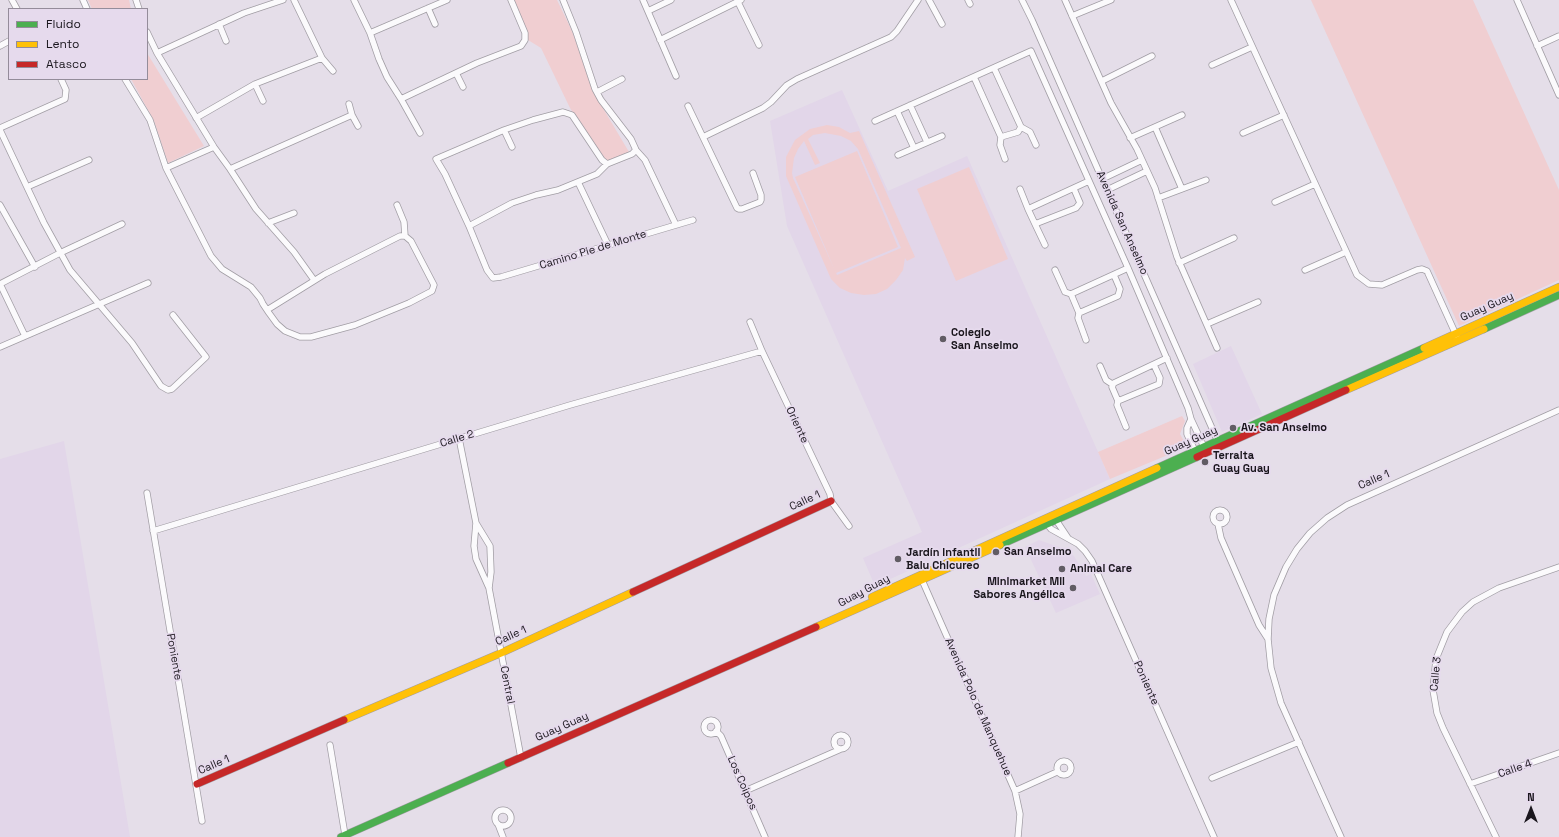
<!DOCTYPE html>
<meta charset="utf-8">
<style>
body{margin:0}
#map{position:relative;width:1559px;height:837px;overflow:hidden;background:#e5dee9;font-family:"Space Grotesk",sans-serif}
canvas{display:block}
.legend{position:absolute;left:8px;top:8px;width:140px;height:72px;box-sizing:border-box;background:#e6daed;border:1px solid #948c9a;margin:0;padding:5px 7px;list-style:none;font-size:12px;color:#1a161d}
.legend li{display:flex;align-items:center;gap:8px;height:20px}
.legend b{width:20px;border:1px solid #948c9a}
.north{position:absolute;left:1511px;top:789px;width:40px;height:40px;-webkit-text-stroke:3px #e6daed;paint-order:stroke;rotate:0deg;font-size:11px;font-weight:700;line-height:16px;text-align:center;color:#1a161d}
.north::after{content:'';display:block;margin:auto;width:14px;height:18px;background:#1a161d;clip-path:polygon(50% 0,100% 100%,50% 72%,0 100%)}
</style>
<div id="map">
<canvas width="1559" height="837"></canvas>
<ul class="legend">
<li><b style="height:5px;background:#4caf50"></b>Fluido</li>
<li><b style="height:5px;background:#ffc107"></b>Lento</li>
<li><b style="height:5px;background:#c62828"></b>Atasco</li>
</ul>
<div class="north">N</div>
</div>
<script>
const g = document.querySelector('canvas').getContext('2d');
g.lineJoin = 'round';
function fill(path, color) { g.fillStyle = color; g.fill(path, 'evenodd'); }
const toPath = rows => new Path2D(rows.map(r => 'M' + r).join(''));
function stroke(path, color, width, dash) { g.strokeStyle = color; g.lineWidth = width; g.lineCap = dash ? 'butt' : 'round'; g.setLineDash(dash || []); g.stroke(path); }
function write(font, color, halo, rows, align = 'center') {
  g.font = font + ' "Space Grotesk",sans-serif'; g.lineWidth = 3.5; g.setLineDash([]); g.textBaseline = 'middle'; g.strokeStyle = halo; g.fillStyle = color; for (const [text, x, y, turn = 0] of rows) {
    g.save(); g.translate(x, y); g.rotate((+turn || 0) * Math.PI / 180); g.textAlign = isNaN(turn) ? turn : align; if (halo) g.strokeText(text, 0, 0); g.fillText(text, 0, 0); g.restore();
  }
}
fill(toPath([
 [842,90,888,191,967,156,1110,479,875,586,863,558,922,532,787,226,770,121],
 [1231,346,1262,414,1222,432,1193,364],
 [64,441,130,837,0,837,0,459],
 [1039,540,1067,550,1074,556,1086,576,1091,574,1100,594,1056,613,1025,547]
]), '#e2d6e9');
fill(toPath([
 [88,0,129,0,131,9,92,9],
 [513,0,557,0,572,31,594,93,629,152,605,162,570,108,541,48,528,40,528,34],
 [1311,0,1473,0,1559,190,1559,280,1459,326],
 [147,53,204,146,168,163,154,121,131,79,147,79],
 [827,125,839,127,850,133,859,131,915,257,907,261,905,258,903,270,896,280,887,289,876,294,864,295,851,293,840,288,831,279,786,176,786,157,795,140,810,129],
 [825,133,841,136,851,141,858,149,901,248,837,275,793,178,792,173,794,158,798,149,804,141,815,165,820,163,808,139,813,135],
 [857,151,898,247,836,273,795,177],
 [969,167,1008,259,956,281,917,189],
 [1182,416,1185,421,1180,434,1187,447,1110,479,1098,452]
]), '#f0ced1');
const street = toPath([
 [12,0,17,9],
 [83,0,87,9],
 [136,0,139,9],
 [294,0,322,58,333,71],
 [354,0,370,33,379,59,387,77,401,99,420,133],
 [563,0,576,32,595,89,601,100,631,139,636,150,645,160,676,225],
 [643,0,676,76],
 [737,0,759,45],
 [929,0,942,24],
 [968,0,970,4],
 [1022,0,1032,20,1219,444],
 [1065,0,1111,103,1137,149,1155,188,1177,257,1217,348],
 [1231,0,1357,275,1369,284,1382,285,1417,270,1422,269,1427,271,1457,337],
 [1517,0,1559,95],
 [428,8,435,24],
 [648,11,671,0],
 [1072,16,1111,0],
 [219,24,226,41],
 [147,32,157,53,214,147,230,169,256,209,294,252,314,280],
 [370,33,447,0],
 [660,40,741,0],
 [0,46,9,41],
 [1537,46,1559,36],
 [157,53,244,13,283,0],
 [1212,65,1252,47],
 [994,68,1021,127,1030,132,1036,145],
 [456,73,463,87],
 [974,77,1001,137,1000,145,1005,159],
 [125,79,150,120,166,168,211,256,222,269,251,287,260,298,263,304,269,313,277,324,285,331,300,337,311,337,355,325,409,303,432,291,434,285,411,241,405,236,400,236,325,274,267,310],
 [1102,81,1152,56],
 [255,84,263,101],
 [597,92,622,79],
 [401,99,477,63,521,46,525,40,525,33,511,0],
 [349,104,352,115,358,126],
 [910,105,927,142],
 [688,106,737,208,739,209,742,209,760,202,761,200,761,195,753,173],
 [897,111,914,148],
 [196,118,255,84,322,58],
 [875,121,1031,51,1128,268,1188,408,1191,419,1204,447],
 [1155,127,1182,189],
 [0,128,65,99,66,90,61,79],
 [0,130,44,223,70,270,132,343,161,386,168,390,172,389,206,357,173,315],
 [504,130,512,147],
 [1243,133,1284,115],
 [703,137,763,108,771,102,787,85,797,79,891,37,897,31,918,0],
 [1001,137,1018,132,1021,127],
 [1130,138,1182,115],
 [898,155,942,136],
 [607,164,602,160,572,115,563,112,533,120,504,130,436,159,445,174,469,226,487,270,493,278,501,277,693,220],
 [166,168,214,147],
 [230,169,352,115],
 [1102,179,1142,160],
 [578,182,608,245],
 [27,187,89,160],
 [1020,189,1028,209],
 [1074,189,1080,203,1076,208,1035,224,1028,209,1089,181],
 [1107,190,1147,171],
 [1158,198,1206,180],
 [1275,202,1315,184],
 [0,205,35,267],
 [397,205,404,222,405,236],
 [268,223,294,213],
 [1035,224,1045,245],
 [469,226,512,203,536,195,558,190,597,174,607,164,632,154,636,150],
 [1179,263,1234,238],
 [1055,270,1065,292,1071,294],
 [1305,270,1346,252],
 [1114,275,1120,289,1118,296,1079,313,1071,294,1128,268],
 [0,284,60,253,122,224],
 [0,284,25,336],
 [1079,313,1078,318,1086,340],
 [750,322,762,351,830,494,831,501,849,526],
 [1207,324,1258,302],
 [0,347,148,283],
 [1154,365,1160,378,1159,384,1118,401,1112,387,1114,383,1167,358],
 [1100,366,1106,380,1112,384],
 [1118,401,1117,405,1126,427],
 [1191,419,1187,428,1187,434,1195,451],
 [459,438,476,523,474,546,476,559,489,588,521,758],
 [147,493,202,821],
 '1213 517a7 7 0 1 1 14 0a7 7 0 1 1-14 0Z',
 [1054,519,1056,520,1068,538],
 [1049,520,1047,524,1051,529,1078,544,1085,551,1092,561,1214,837],
 [476,523,490,546,491,572,489,588],
 [1218,524,1221,538,1259,625,1268,639],
 [153,531,570,405,762,351],
 [922,580,1015,791,1020,814,1018,837],
 '704 727a7 7 0 1 1 14 0a7 7 0 1 1-14 0Z',
 [716,731,721,736,765,837],
 '834 742a7 7 0 1 1 14 0a7 7 0 1 1-14 0Z',
 [330,745,345,835],
 '1057 768a7 7 0 1 1 14 0a7 7 0 1 1-14 0Z',
 [1212,778,1299,742],
 [1470,784,1559,753],
 [745,791,841,749],
 [1015,791,1057,772],
 '495 818a8 8 0 1 1 16 0a8 8 0 1 1-16 0Z',
 [498,824,503,837],
 [1341,837,1281,703,1271,668,1268,639,1269,619,1274,595,1286,567,1297,549,1310,533,1327,518,1347,505,1559,410],
 [1496,837,1443,728,1437,713,1433,690,1436,659,1447,632,1462,612,1473,602,1499,588,1559,567]
]);
const fast = toPath([
 [1484,329,1559,295],
 [1157,468,1424,348],
 [1000,545,1197,457],
 [341,837,508,763]
]);
const slow = toPath([
 [1424,348,1559,287],
 [1346,390,1484,329],
 [872,597,1157,468],
 [816,627,1000,545],
 [344,720,501,653,633,592]
]);
const jam = toPath([
 [1197,457,1346,390],
 [633,592,831,501],
 [508,763,816,627],
 [197,784,344,720]
]);
stroke(street, '#a19da4', 7);
stroke(fast, '#a19da4', 8);
stroke(slow, '#a19da4', 8);
stroke(jam, '#a19da4', 8);
stroke(street, '#fbfafc', 5.5);
stroke(fast, '#4caf50', 7);
stroke(slow, '#ffc107', 7);
stroke(jam, '#c62828', 7);
for (const [x, y, r, color] of [
 [943,339,4,"#615c64"],
 [1233,428,4,"#615c64"],
 [1205,462,4,"#615c64"],
 [996,552,4,"#615c64"],
 [898,559,4,"#615c64"],
 [1062,569,4,"#615c64"],
 [1073,588,4,"#615c64"]
]) { const dot = new Path2D(); dot.arc(x, y, r, 0, 2 * Math.PI); g.fillStyle = color; g.fill(dot); stroke(dot, '#e6daed', 1.5); }
write('11px', '#1a161d', '#e6daed', [
 ["Avenida San Anselmo",1122,223,66],
 ["Camino Pie de Monte",593,250,-17],
 ["Guay Guay",1487,307,-24],
 ["Oriente",797,425,65],
 ["Calle 2",457,439,-17],
 ["Guay Guay",1191,441,-24],
 ["Calle 1",1374,480,-23],
 ["Calle 1",805,501,-25],
 ["Guay Guay",864,591,-28],
 ["Calle 1",511,636,-24],
 ["Poniente",174,657,80],
 ["Calle 3",1436,674,-84],
 ["Poniente",1146,683,66],
 ["Central",507,685,79],
 ["Avenida Polo de Manquehue",978,707,66],
 ["Guay Guay",562,727,-24],
 ["Calle 1",214,765,-23],
 ["Calle 4",1515,769,-19],
 ["Los Coipos",742,783,66]
]);
write('bold 11px', '#1a161d', '#e6daed', [
 ["Colegio",951,333],
 ["San Anselmo",951,346],
 ["Av. San Anselmo",1241,428],
 ["Terralta",1213,456],
 ["Guay Guay",1213,469],
 ["San Anselmo",1004,552],
 ["Jardín Infantil",906,553],
 ["Balu Chicureo",906,566],
 ["Animal Care",1070,569],
 ["Minimarket Mil",1065,582,"right"],
 ["Sabores Angélica",1065,595,"right"]
], 'left');
</script>
